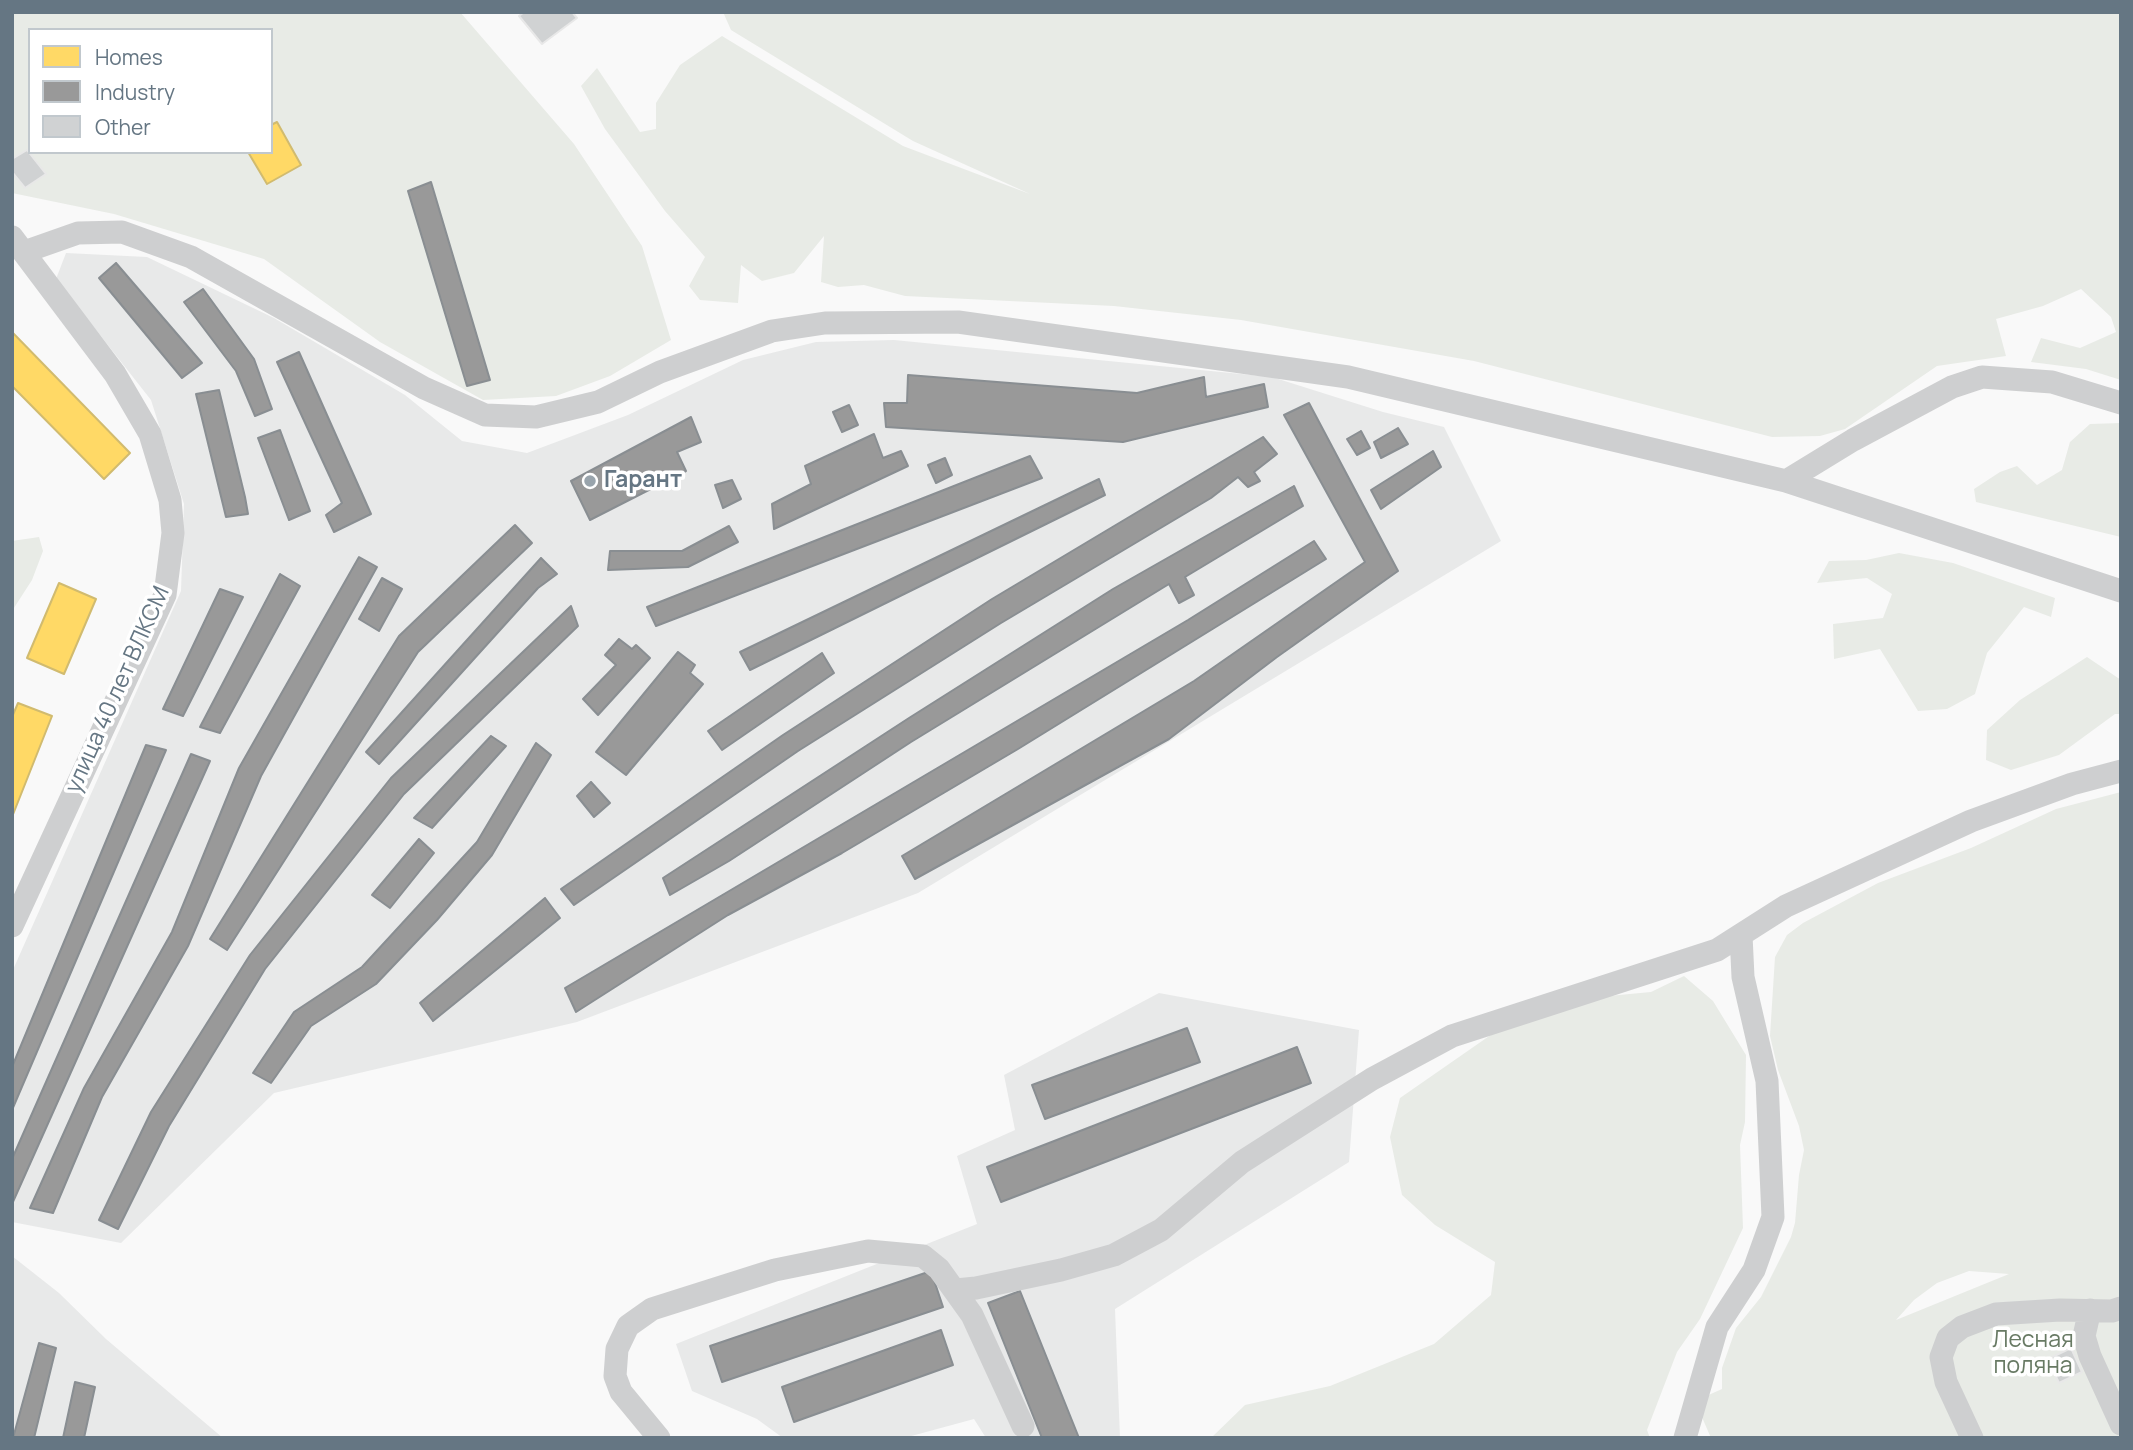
<!DOCTYPE html>
<meta charset="utf-8">
<style>
body{margin:0}
#map{position:relative;width:2133px;height:1450px;overflow:hidden;background:#f9f9f9;font-family:Manrope,sans-serif}
canvas{display:block}
.frame{position:absolute;inset:0;border:14px solid #657683;pointer-events:none}
.legend{position:absolute;left:28px;top:28px;width:245px;height:126px;box-sizing:border-box;background:#fff;border:2px solid #c1c8cd;margin:0;padding:9px 12px;list-style:none;font-size:21px;color:#657683}
.legend li{display:flex;align-items:center;gap:14px;height:35px}
.legend b{width:35px;border:2px solid #c1c8cd}
</style>
<div id="map">
<canvas width="2133" height="1450"></canvas>
<div class="frame"></div>
<ul class="legend">
<li><b style="height:19px;background:#ffd966"></b>Homes</li>
<li><b style="height:19px;background:#999"></b>Industry</li>
<li><b style="height:19px;background:#d0d2d3"></b>Other</li>
</ul>
</div>
<script>
const g = document.querySelector('canvas').getContext('2d');
g.lineJoin = 'round';
function fill(path, color) { g.fillStyle = color; g.fill(path, 'evenodd'); }
const toPath = rows => new Path2D(rows.map(r => 'M' + r).join(''));
function stroke(path, color, width, dash) { g.strokeStyle = color; g.lineWidth = width; g.lineCap = dash ? 'butt' : 'round'; g.setLineDash(dash || []); g.stroke(path); }
function write(font, color, halo, rows, align = 'center') {
  g.font = font + ' Manrope,sans-serif'; g.lineWidth = 7; g.setLineDash([]); g.textBaseline = 'middle'; g.strokeStyle = halo; g.fillStyle = color; for (const [text, x, y, turn = 0] of rows) {
    g.save(); g.translate(x, y); g.rotate((+turn || 0) * Math.PI / 180); g.textAlign = isNaN(turn) ? turn : align; if (halo) g.strokeText(text, 0, 0); g.fillText(text, 0, 0); g.restore();
  }
}
fill(toPath([
 [66,253,147,257,274,318,405,395,462,441,527,453,628,415,743,360,816,342,894,340,1272,377,1383,412,1444,427,1501,541,918,893,577,1022,274,1093,121,1243,12,1222,12,972,181,591,184,504,151,400,56,279],
 [1159,993,1359,1030,1349,1162,1115,1309,1120,1438,986,1438,974,1419,904,1438,783,1438,757,1419,692,1391,676,1344,977,1224,957,1156,1015,1130,1004,1075],
 [12,1256,59,1293,106,1339,223,1438,12,1438]
]), '#e8e9e9');
fill(toPath([
 [12,12,460,12,574,144,642,246,671,340,610,376,556,396,483,400,380,342,264,259,114,214,12,193],
 [30,30,271,30,271,152,30,152],
 [723,12,2121,12,2121,380,2086,369,2031,362,2041,338,2080,348,2116,332,2111,317,2081,289,2043,306,1996,319,2006,356,1937,366,1845,429,1820,436,1772,437,1474,361,1241,320,1114,306,905,296,864,285,838,287,821,282,824,236,794,273,762,281,741,265,738,303,700,300,689,286,705,257,665,211,605,129,581,86,597,68,640,132,656,129,656,103,680,65,722,36,903,146,1030,194,913,141,731,30],
 [2121,423,2121,537,1976,502,1974,489,2000,472,2017,466,2037,485,2062,470,2070,442,2090,424],
 [39,537,43,551,32,580,12,611,12,541],
 [1899,553,1953,563,2055,598,2051,617,2024,607,1987,653,1975,694,1947,709,1918,711,1880,649,1834,659,1833,624,1883,618,1892,594,1867,578,1817,583,1829,561,1866,560],
 [2087,657,2121,680,2121,714,2115,714,2059,755,2011,770,1986,760,1987,730,2020,700],
 [2121,792,2121,1438,1711,1438,1695,1401,1722,1389,1722,1368,1736,1328,1761,1297,1791,1237,1795,1223,1799,1175,1804,1150,1799,1126,1778,1070,1770,1036,1775,957,1787,935,1803,923,1878,883,1971,848,2056,809],
 [1969,1271,2009,1274,1896,1320,1914,1300,1937,1283],
 [1684,976,1713,1001,1746,1055,1745,1122,1740,1145,1743,1228,1700,1319,1677,1352,1647,1430,1650,1438,1211,1438,1245,1405,1330,1386,1434,1344,1491,1295,1495,1262,1435,1225,1402,1195,1390,1137,1400,1098,1518,1016,1567,1000,1651,992]
]), '#e8ebe6');
const homes = toPath([
 [277,122,301,165,267,184,248,152,271,152,271,125,277,122],
 [12,332,130,453,104,479,12,386,12,332],
 [59,583,96,599,64,674,27,658,59,583],
 [18,703,52,716,12,817,12,717,18,703]
]);
fill(homes, '#ffd966');
stroke(homes, '#d1bb6f', 2);
const industry = toPath([
 [431,182,490,380,467,386,408,191,431,182],
 [116,263,202,363,182,378,99,278,116,263],
 [203,289,254,359,272,409,255,416,236,371,184,302,203,289],
 [299,352,371,514,334,532,326,515,342,503,277,362,299,352],
 [908,375,1137,393,1204,377,1206,397,1264,384,1268,407,1123,442,886,427,884,403,907,403,908,375],
 [219,390,245,497,248,514,226,517,196,394,219,390],
 [1309,403,1398,571,1277,657,1169,739,915,879,902,856,1194,681,1365,562,1284,415,1309,403],
 [849,405,858,425,842,432,833,412,849,405],
 [691,417,701,442,677,452,686,471,590,520,571,481,691,417],
 [1398,428,1408,444,1381,458,1374,442,1398,428],
 [280,430,310,511,289,520,258,438,280,430],
 [1361,431,1370,448,1357,455,1347,439,1361,431],
 [874,434,883,458,901,451,908,466,774,529,772,504,811,484,805,466,874,434],
 [1263,437,1277,454,1254,472,1260,481,1248,487,1238,477,1211,498,1001,623,798,751,574,905,561,889,783,735,992,599,1263,437],
 [1433,451,1441,467,1381,509,1371,490,1433,451],
 [1030,456,1042,478,656,626,647,607,1030,456],
 [945,458,952,475,936,483,928,465,945,458],
 [1099,479,1105,495,750,670,740,652,1099,479],
 [732,480,741,499,723,508,715,485,732,480],
 [1294,486,1303,506,1185,577,1194,595,1179,603,1169,584,911,742,729,861,670,895,663,878,909,718,1113,589,1294,486],
 [515,525,532,543,418,652,227,950,210,939,399,636,515,525],
 [729,526,738,542,688,567,608,570,610,551,682,551,729,526],
 [1314,541,1326,559,1018,749,842,853,728,915,576,1012,565,988,1188,620,1314,541],
 [359,557,377,567,261,776,188,946,102,1097,53,1213,30,1208,84,1088,172,932,239,768,359,557],
 [541,558,557,574,538,588,379,764,366,752,541,558],
 [280,574,300,586,220,733,200,727,280,574],
 [382,578,402,589,379,631,359,619,382,578],
 [220,589,243,597,183,716,163,709,220,589],
 [571,606,578,626,404,794,265,969,169,1126,118,1229,99,1220,151,1112,250,955,391,778,571,606],
 [619,639,632,649,636,645,650,658,598,715,583,699,616,665,605,655,619,639],
 [678,652,695,665,690,673,703,684,626,775,596,752,678,652],
 [822,653,834,673,722,750,708,731,822,653],
 [491,736,506,746,432,828,414,818,491,736],
 [536,743,551,755,492,855,437,920,376,984,311,1026,271,1083,253,1073,294,1012,362,967,477,842,536,743],
 [146,745,166,750,12,1110,12,1067,146,745],
 [191,754,210,761,12,1204,12,1159,191,754],
 [591,782,610,803,594,817,577,796,591,782],
 [419,839,434,853,390,908,372,895,419,839],
 [545,898,560,918,433,1021,420,1003,545,898],
 [1187,1028,1200,1062,1045,1119,1032,1085,1187,1028],
 [1297,1047,1311,1083,1001,1202,987,1167,1297,1047],
 [931,1271,943,1307,722,1382,710,1346,931,1271],
 [1020,1291,1079,1438,1042,1438,988,1303,1020,1291],
 [941,1330,953,1365,794,1422,782,1387,941,1330],
 [39,1343,56,1348,34,1438,13,1438,39,1343],
 [75,1382,95,1387,84,1438,63,1438,75,1382]
]);
fill(industry, '#999');
stroke(industry, '#898e92', 2);
const building = toPath([
 [524,12,572,12,577,18,542,44,519,16,524,12],
 [27,150,46,174,25,188,12,172,12,159,27,150],
 [2071,1348,2082,1372,2059,1383,2048,1359,2071,1348]
]);
fill(building, '#d0d2d3');
stroke(building, '#e8e8e8', 2);
stroke(toPath([
 [12,237,115,374,150,434,170,500,173,533,165,595,12,926],
 [24,252,78,233,122,232,191,257,424,388,485,415,536,417,598,402,660,372,772,331,825,323,958,322,1348,377,1786,481,2121,591],
 [1786,481,1853,440,1952,387,1982,377,2052,382,2121,403],
 [956,1290,976,1288,1061,1270,1114,1255,1161,1230,1242,1162,1372,1079,1452,1036,1717,950,1786,906,1971,821,2072,784,2121,771],
 [2090,1310,2084,1336,2090,1356,2121,1424],
 [659,1438,621,1392,615,1376,617,1349,628,1326,652,1309,775,1270,868,1251,923,1256,939,1269,972,1315,1023,1426],
 [1685,1438,1717,1327,1754,1270,1773,1217,1767,1081,1743,977,1741,935],
 [1972,1438,1946,1382,1941,1357,1948,1338,1962,1327,1996,1314,2060,1310,2112,1311,2121,1308]
]), '#cecfd0', 23);
for (const [x, y, r, color] of [
 [590,481,7,"#99a4ac"]
]) { const dot = new Path2D(); dot.arc(x, y, r, 0, 2 * Math.PI); g.fillStyle = color; g.fill(dot); stroke(dot, '#fff', 2.5); }
write('bold 23px', '#657683', '#fff', [
 ["Гарант",604,481]
], 'left');
write('23px', '#657683', '#fff', [
 ["улица 40 лет ВЛКСМ",118,690,-66]
]);
write('23px', '#687a64', '#fff', [
 ["Лесная",2033,1341],
 ["поляна",2033,1367]
]);
</script>
